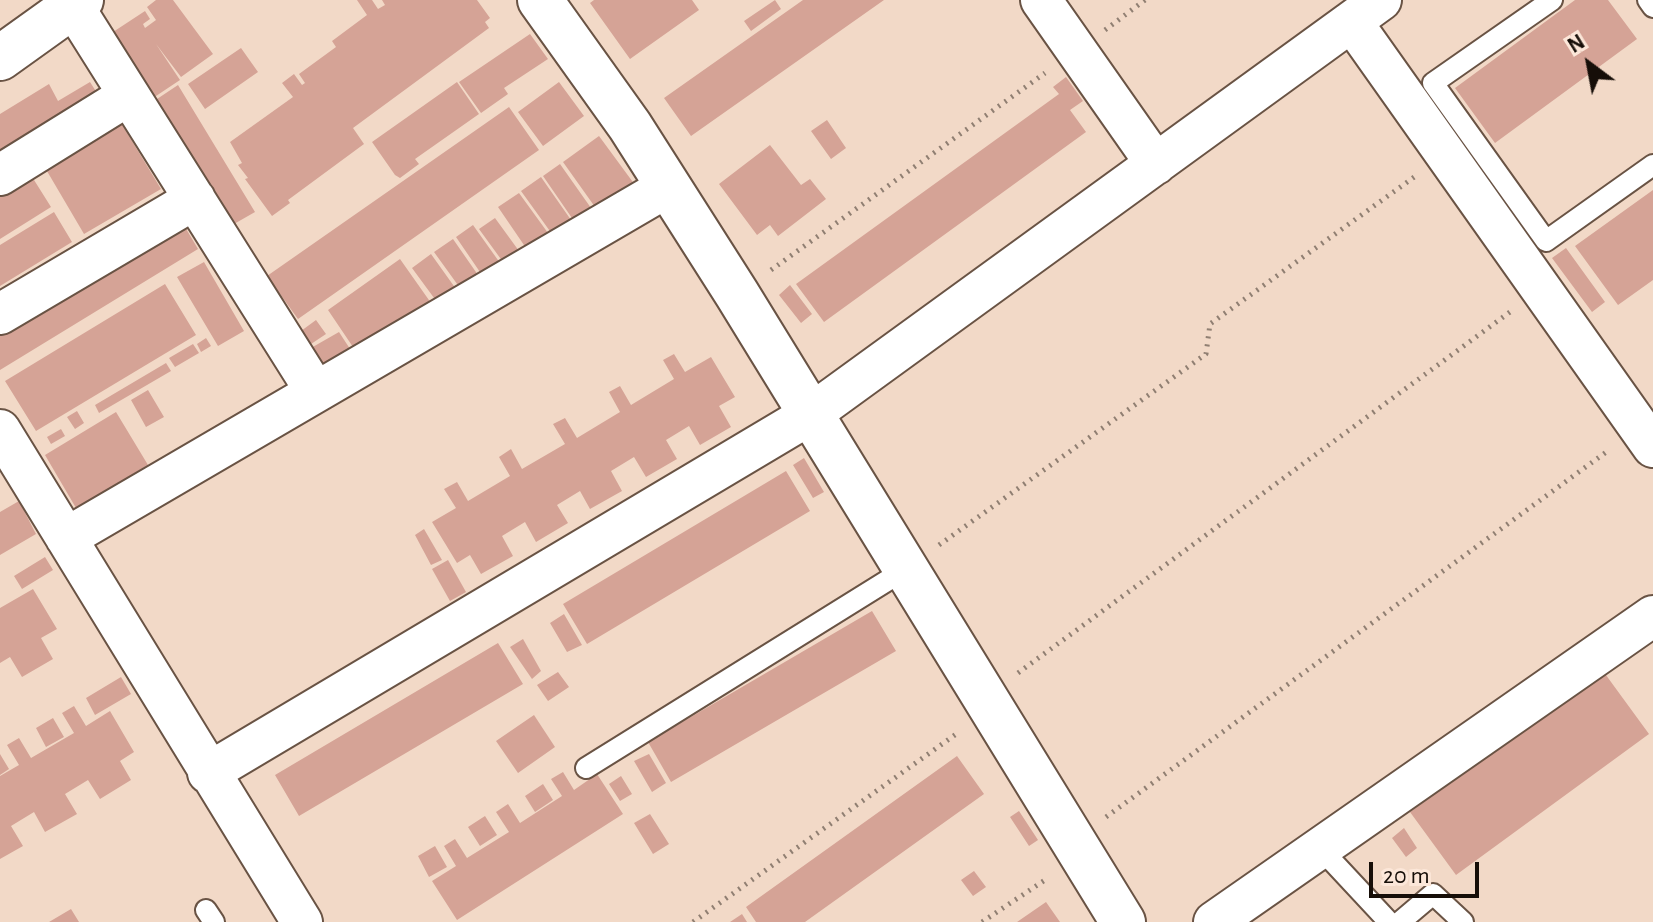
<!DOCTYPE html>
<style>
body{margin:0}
#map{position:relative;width:1653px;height:922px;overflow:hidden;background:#f2d9c7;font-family:"Alegreya Sans",sans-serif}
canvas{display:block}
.north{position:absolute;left:1549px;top:24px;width:80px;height:80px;-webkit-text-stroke:6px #fce7d9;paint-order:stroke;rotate:328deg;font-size:22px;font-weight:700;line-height:32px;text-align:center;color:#160e08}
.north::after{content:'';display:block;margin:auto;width:28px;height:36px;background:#160e08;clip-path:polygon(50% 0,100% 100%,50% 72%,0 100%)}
.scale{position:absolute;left:1369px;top:862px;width:110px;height:36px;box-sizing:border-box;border:4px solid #160e08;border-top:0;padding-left:10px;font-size:24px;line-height:28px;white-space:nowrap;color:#160e08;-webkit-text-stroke:6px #fce7d9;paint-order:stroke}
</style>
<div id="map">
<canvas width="1653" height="922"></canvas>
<div class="north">N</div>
<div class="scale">20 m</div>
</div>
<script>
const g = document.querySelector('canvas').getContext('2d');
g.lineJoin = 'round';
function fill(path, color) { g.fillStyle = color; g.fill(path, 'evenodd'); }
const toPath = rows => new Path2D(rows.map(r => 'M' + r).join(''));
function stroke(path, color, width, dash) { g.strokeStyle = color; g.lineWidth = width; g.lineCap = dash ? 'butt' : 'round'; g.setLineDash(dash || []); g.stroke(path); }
fill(toPath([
 [156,0,173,0,213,54,181,77,156,44,180,80,153,98,110,34,145,11,150,19,143,24,145,28,156,20,147,7],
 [357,0,372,0,378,9,385,5,382,0,477,0,490,18,485,22,489,28,353,128,364,144,288,200,290,203,272,216,245,179,248,178,238,165,242,163,230,142,293,97,282,83,294,74,302,85,305,83,299,74,336,47,332,41,367,15],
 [594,0,692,0,699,10,630,59,590,3],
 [775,0,781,9,751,31,744,21],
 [803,0,884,0,691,136,664,98],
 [1575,0,1608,0,1637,39,1495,143,1455,88],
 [530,34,548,59,504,88,508,94,481,113,459,82],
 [241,48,258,72,205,109,188,84],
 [1066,77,1083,101,1070,110,1086,132,824,322,796,284,1059,94,1053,87],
 [90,82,97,93,0,154,0,114,49,84,58,101],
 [457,82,479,114,415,159,419,164,400,178,395,175,372,142],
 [559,82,584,116,543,146,518,112],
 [178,85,255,212,234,224,157,99],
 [509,107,539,150,298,319,267,276],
 [827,120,846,148,831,159,811,131],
 [120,121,161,189,84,234,44,166],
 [599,136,635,185,595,207,563,162],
 [770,145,801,185,810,179,826,199,778,236,770,225,757,235,719,184],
 [560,164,591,208,574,221,543,176],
 [29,172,51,207,0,239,0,190],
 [541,177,571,220,552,234,521,191],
 [1653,190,1653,280,1618,305,1575,246],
 [519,193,548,233,526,248,498,207],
 [54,212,72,242,0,286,0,245],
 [495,218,519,251,503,262,479,229],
 [473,225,500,263,482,275,456,237],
 [185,227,198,249,0,370,0,326],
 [453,239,478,275,460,288,434,252],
 [1566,248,1605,302,1592,312,1552,258],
 [431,254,456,289,437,302,412,268],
 [400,259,431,303,355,350,328,310],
 [204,262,244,331,218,346,177,277],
 [165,284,196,335,36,431,5,381],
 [790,285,812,314,801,323,779,295],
 [316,320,326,334,311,344,301,331],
 [339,332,352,352,323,369,311,348],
 [206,338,211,346,201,352,197,344],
 [193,344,199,353,175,367,169,358],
 [674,354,685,372,711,357,735,397,719,406,731,427,700,445,689,426,666,440,677,459,646,477,634,457,611,471,622,491,590,509,580,491,557,505,568,523,536,542,525,522,502,536,513,556,481,574,470,555,457,563,432,522,456,508,444,489,457,482,468,501,510,476,499,457,511,449,522,469,565,444,553,424,565,418,577,438,620,412,609,392,620,386,631,405,674,379,663,360],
 [166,363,171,371,99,413,95,405],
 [148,390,164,417,146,427,131,400],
 [77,411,84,423,75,429,67,417],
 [116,412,148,465,76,508,45,455],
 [61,429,65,436,51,444,47,437],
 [804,458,824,492,813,498,793,465],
 [786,471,810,511,587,644,563,604],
 [19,501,36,534,0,555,0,512],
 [424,529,442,560,431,565,415,535],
 [45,557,53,570,22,589,14,576],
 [448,560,466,592,450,601,432,569],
 [33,589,57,629,41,638,53,659,22,677,10,657,0,663,0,608],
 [872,611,896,651,671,782,648,742],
 [564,614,582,645,567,652,550,623],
 [523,639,541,671,532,679,510,647],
 [498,643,523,684,299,816,275,775],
 [1603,671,1649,734,1456,875,1410,812],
 [558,672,569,687,548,701,537,685],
 [121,677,131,694,95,715,86,698],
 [74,706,86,726,110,711,134,752,120,761,131,780,100,799,88,780,65,794,77,814,45,832,34,812,11,826,23,846,0,859,0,776,19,765,7,745,19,738,31,758,74,733,62,713],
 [534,715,555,747,518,773,496,741],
 [53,718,64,737,46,747,36,728],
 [0,754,9,769,0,775],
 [649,754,666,783,652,792,634,761],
 [957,756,984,794,805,922,756,922,746,907],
 [563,772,574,790,597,774,623,814,457,920,432,881,456,866,444,846,455,839,467,858,509,832,496,812,508,804,520,823,562,796,551,779],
 [621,776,632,794,620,801,609,784],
 [543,784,553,800,535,812,525,796],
 [1019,811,1038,840,1029,846,1010,817],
 [650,814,669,844,653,854,634,823],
 [485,816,497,835,480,846,468,827],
 [1404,828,1417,848,1406,857,1392,838],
 [435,846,447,867,429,877,418,856],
 [974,871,986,887,973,896,961,880],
 [1046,902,1060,922,1017,922],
 [71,909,79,922,49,922],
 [742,914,747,922,730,922]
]), '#d5a396');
const lane = toPath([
 [1552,0,1433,83,1546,241,1653,165],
 [1648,0,1653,7],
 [586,768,906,569],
 [1320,848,1389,922],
 [206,910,214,922],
 [1400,922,1433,894,1463,922]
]);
const street = toPath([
 [1041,0,1156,164],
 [73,6,316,392],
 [1352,22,1653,447],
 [0,175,129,95],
 [0,314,195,199],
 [0,430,302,922],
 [66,538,669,186],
 [208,773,811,414,1381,0],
 [1214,922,1653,616]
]);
const secondary = toPath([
 [540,0,630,126,737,294,1123,922],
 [0,58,81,0]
]);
stroke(lane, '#695344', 24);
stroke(street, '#695344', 44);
stroke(secondary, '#695344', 48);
stroke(toPath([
 [1105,30,1145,0],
 [771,270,1045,73],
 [939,545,1206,354,1210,324,1417,175],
 [1018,673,1510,312],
 [1106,817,1609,450],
 [693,922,959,732],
 [982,922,1048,878]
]), '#907f72', 5, [2, 6]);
stroke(lane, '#fff', 20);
stroke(street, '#fff', 40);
stroke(secondary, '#fff', 44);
</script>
